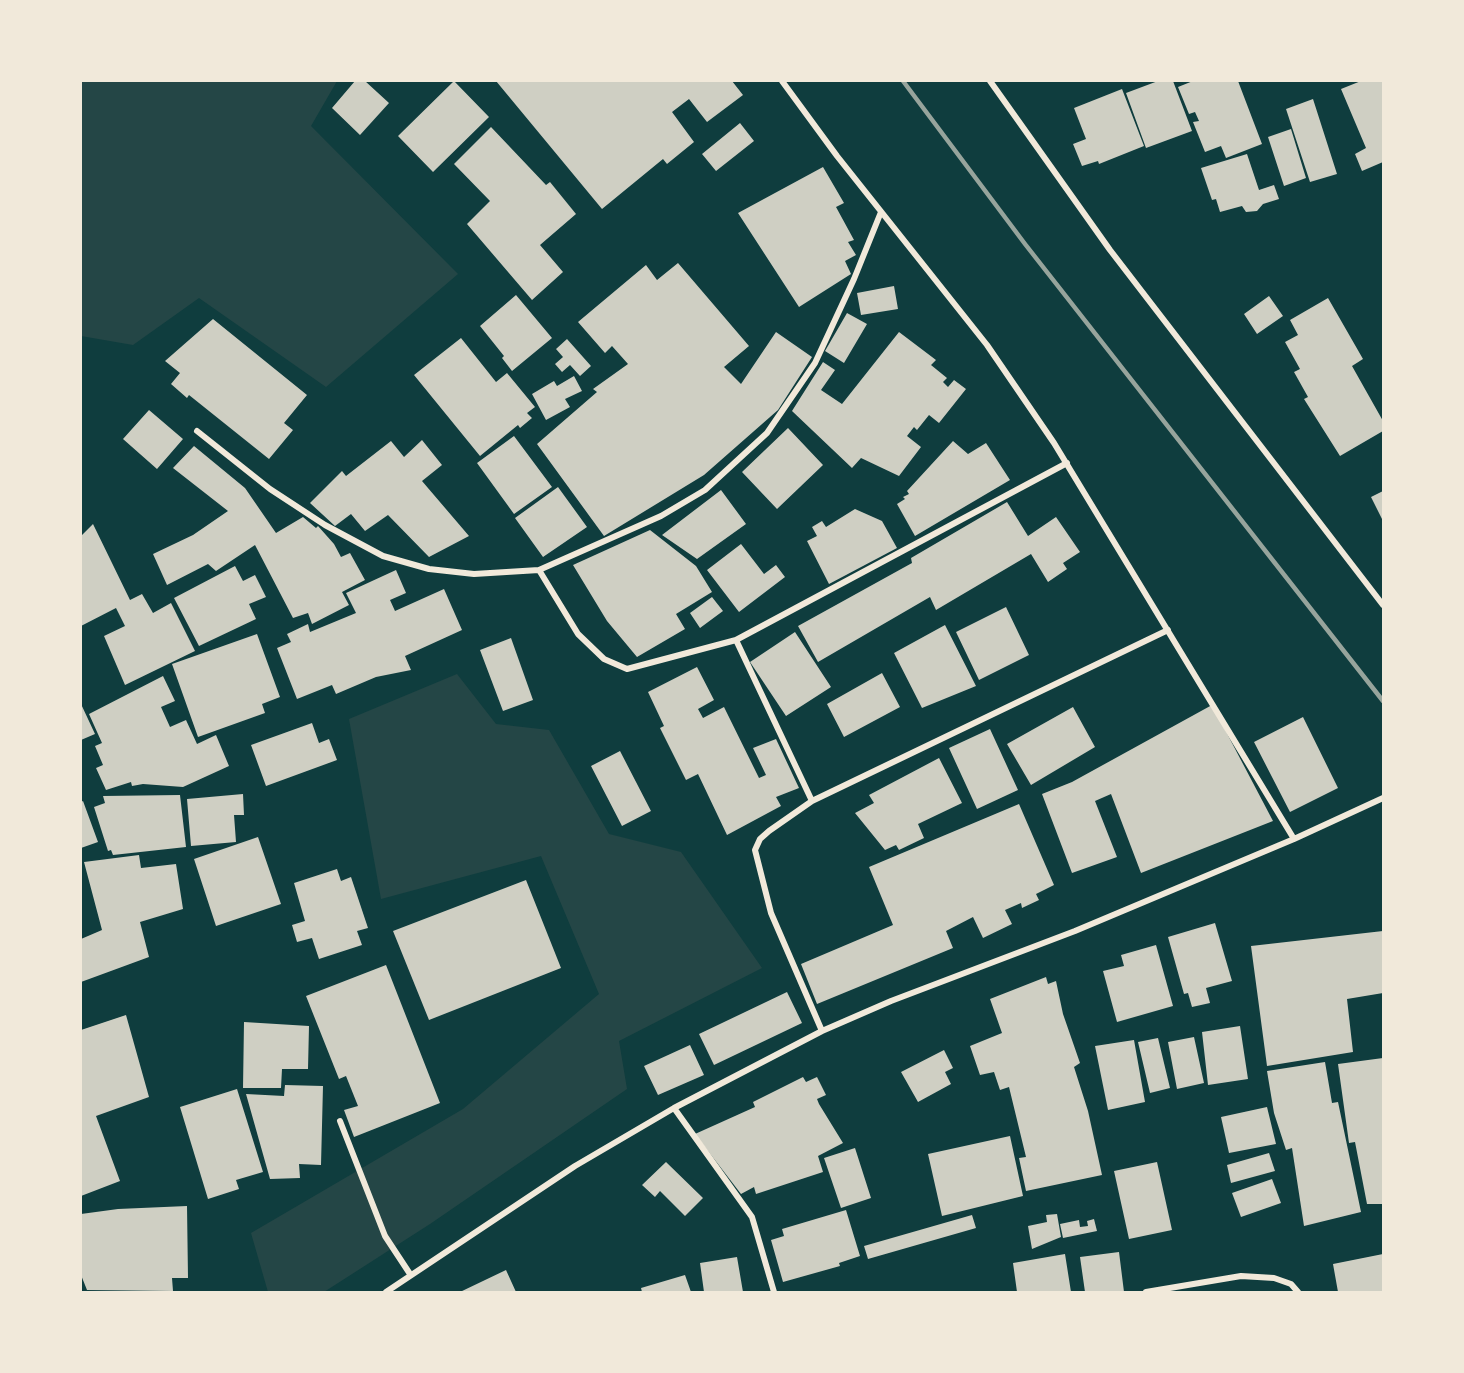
<!DOCTYPE html>
<style>
body{margin:0}
#map{position:relative;width:1464px;height:1373px;overflow:hidden;background:#0f3d3e;font-family:Karla,sans-serif}
canvas{display:block}
.frame{position:absolute;inset:0;border:82px solid #f1e9da;pointer-events:none}
</style>
<div id="map">
<canvas width="1464" height="1373"></canvas>
<div class="frame"></div>
</div>
<script>
const g = document.querySelector('canvas').getContext('2d');
g.lineJoin = 'round';
function fill(path, color) { g.fillStyle = color; g.fill(path, 'evenodd'); }
const toPath = rows => new Path2D(rows.map(r => 'M' + r).join(''));
function stroke(path, color, width, dash) { g.strokeStyle = color; g.lineWidth = width; g.lineCap = dash ? 'butt' : 'round'; g.setLineDash(dash || []); g.stroke(path); }
fill(toPath([
 [81,81,337,81,311,126,458,274,326,387,199,298,133,345,81,336],
 [457,674,496,724,549,730,609,834,681,852,762,968,619,1041,627,1089,430,1224,324,1292,268,1292,251,1233,463,1109,599,994,541,856,381,899,349,719]
]), '#244646');
fill(toPath([
 [355,81,365,81,389,103,360,135,332,108],
 [454,81,489,117,433,172,398,136],
 [496,81,732,81,743,95,707,122,689,99,672,112,694,142,667,164,663,159,602,209],
 [1158,81,1173,81,1192,131,1146,148,1126,93],
 [1193,81,1238,81,1262,144,1226,158,1221,146,1205,152,1193,122,1199,121,1195,112,1189,114,1178,87],
 [1361,81,1383,81,1383,162,1362,171,1355,154,1366,148,1341,89],
 [1122,89,1144,146,1099,164,1098,161,1082,166,1073,144,1086,139,1074,108],
 [1313,99,1337,174,1310,182,1286,109],
 [740,123,754,141,716,171,702,154],
 [491,127,546,185,550,182,576,214,540,245,563,272,532,300,467,224,490,201,454,164],
 [1291,129,1306,178,1284,186,1268,137],
 [1247,154,1259,190,1274,185,1279,199,1263,204,1257,211,1246,212,1242,206,1220,212,1216,199,1212,200,1201,168],
 [823,167,844,203,836,207,854,240,848,242,856,255,845,261,851,274,799,307,738,213],
 [678,263,749,346,724,367,741,384,776,332,812,357,778,410,704,475,604,536,537,444,597,392,593,389,628,364,612,346,605,353,578,322,646,265,657,280],
 [894,286,898,309,861,315,857,293],
 [516,295,552,338,512,371,502,358,504,356,480,326],
 [1269,296,1283,316,1257,334,1244,314],
 [1328,298,1363,359,1352,366,1383,421,1383,431,1340,456,1304,399,1308,397,1294,372,1300,369,1285,342,1298,335,1290,320],
 [847,313,867,324,844,363,825,351],
 [213,319,307,395,284,423,293,430,269,459,189,395,187,398,171,384,180,373,165,361],
 [899,332,936,360,931,365,947,378,943,382,948,387,954,380,966,389,939,423,929,415,917,430,914,427,907,436,921,447,899,476,861,458,852,468,792,411,823,362,835,370,821,390,842,404],
 [461,338,496,382,507,373,535,407,527,413,532,418,520,428,518,425,480,456,414,375],
 [567,339,591,366,580,376,570,365,562,372,555,364,563,357,556,349],
 [574,376,582,391,565,399,570,407,546,420,532,394,554,381,557,386],
 [149,410,183,439,157,469,123,439],
 [788,428,823,465,777,509,742,472],
 [514,436,552,487,514,514,477,463],
 [422,440,442,465,422,481,469,536,429,557,388,515,365,531,351,514,335,526,310,503,342,471,346,476,391,441,404,457],
 [953,441,968,454,986,443,1010,480,915,536,897,504,905,499,903,497,909,494,907,491],
 [194,446,245,488,276,533,303,517,316,528,318,526,334,544,341,557,350,553,365,580,342,592,349,605,312,624,308,613,293,618,255,545,216,571,208,564,167,585,153,554,193,535,228,511,173,468],
 [558,487,587,527,543,557,515,518],
 [721,490,746,524,697,559,662,535],
 [1383,491,1383,521,1371,497],
 [1007,502,1028,536,1056,517,1080,552,1063,563,1067,569,1048,582,1031,554,936,610,930,597,818,662,798,626,912,563,911,558],
 [855,509,882,521,897,548,829,584,807,541,817,536,812,527,822,521,826,527],
 [93,524,130,600,142,594,153,613,171,603,195,651,125,685,104,636,125,626,116,608,81,626,81,536],
 [650,530,696,566,712,592,676,614,685,629,637,657,607,621,573,565],
 [741,544,764,574,776,565,785,577,739,612,707,570],
 [235,566,243,581,255,575,266,597,249,604,256,619,199,646,174,598],
 [396,570,406,593,390,600,395,611,444,589,462,630,405,656,411,670,376,677,336,694,332,685,297,699,277,648,291,642,287,634,308,624,310,632,356,613,346,593],
 [712,597,723,611,700,628,690,613],
 [1006,607,1029,655,979,680,956,632],
 [945,625,976,686,922,708,894,653],
 [795,632,831,687,786,716,750,662],
 [257,634,280,697,262,704,265,713,198,737,172,664],
 [511,638,533,700,503,711,480,650],
 [697,667,714,700,698,709,703,718,724,707,759,778,766,775,753,748,776,739,799,788,776,797,781,806,727,835,698,774,686,780,660,728,664,726,648,692],
 [882,673,900,707,844,737,827,704],
 [163,676,175,701,161,707,170,727,186,720,197,744,216,735,229,766,183,787,143,784,132,786,131,782,106,790,96,768,103,765,95,746,102,743,89,714],
 [81,704,95,734,81,740],
 [1212,705,1273,821,1141,873,1111,794,1095,801,1117,857,1072,873,1042,794,1072,782],
 [1073,707,1095,747,1031,785,1007,744],
 [1303,717,1338,788,1290,812,1254,742],
 [312,723,319,743,329,739,337,760,266,786,251,745],
 [990,729,1018,790,977,809,949,748],
 [620,751,651,811,622,826,591,766],
 [939,758,962,803,918,824,924,838,899,850,896,845,885,850,855,813,874,803,869,795],
 [243,794,244,815,234,815,236,842,191,846,187,799],
 [180,795,186,847,113,855,111,850,108,851,94,807,105,803,103,796],
 [83,801,98,842,81,848,81,802],
 [1019,804,1054,885,1036,894,1039,900,1022,908,1021,903,1005,910,1012,924,983,938,973,917,946,931,953,948,817,1004,801,964,893,925,869,867],
 [258,837,281,904,216,926,194,859],
 [139,855,141,868,176,864,183,909,140,922,149,957,81,982,81,939,102,930,84,862],
 [337,869,341,881,351,877,368,928,357,931,362,945,319,959,312,938,297,942,292,925,305,921,294,883],
 [526,880,561,968,429,1020,393,931],
 [1215,923,1232,981,1206,988,1210,1003,1192,1007,1188,993,1184,994,1168,937],
 [1383,931,1383,993,1347,999,1353,1052,1267,1066,1251,946],
 [1156,945,1173,1006,1117,1022,1103,971,1124,966,1121,955],
 [386,965,440,1103,354,1137,344,1110,358,1106,346,1076,339,1079,306,996],
 [1046,977,1048,984,1056,981,1063,1014,1080,1063,1074,1067,1088,1111,1102,1175,1026,1191,1019,1158,1026,1157,1009,1087,1000,1090,994,1072,980,1075,970,1046,1002,1033,990,999],
 [787,992,802,1023,714,1065,699,1034],
 [126,1015,149,1097,96,1116,120,1181,81,1196,81,1030],
 [244,1022,309,1026,308,1069,282,1069,281,1088,243,1088],
 [1240,1026,1248,1079,1208,1085,1202,1032],
 [1194,1037,1204,1083,1177,1089,1168,1042],
 [1158,1038,1170,1088,1150,1093,1138,1042],
 [1134,1040,1145,1102,1108,1110,1095,1046],
 [690,1045,704,1075,658,1095,644,1066],
 [944,1050,953,1068,945,1072,951,1084,918,1102,901,1072],
 [1383,1058,1383,1204,1367,1204,1355,1142,1349,1143,1338,1064],
 [1325,1062,1332,1103,1338,1102,1361,1212,1304,1226,1292,1148,1286,1150,1274,1113,1267,1071],
 [803,1077,806,1082,817,1077,826,1095,817,1099,819,1104,843,1143,818,1156,823,1172,756,1194,754,1187,741,1194,695,1134,755,1107,753,1102],
 [285,1085,323,1086,321,1165,299,1164,300,1178,270,1179,246,1094,284,1096],
 [237,1089,263,1172,236,1180,239,1189,208,1199,180,1107],
 [1267,1107,1276,1144,1229,1153,1221,1117],
 [1010,1136,1023,1196,942,1216,928,1154],
 [855,1148,871,1198,841,1208,824,1158],
 [1269,1153,1275,1171,1231,1183,1227,1165],
 [666,1162,703,1198,685,1216,660,1191,655,1197,642,1185],
 [1157,1162,1172,1230,1129,1239,1114,1171],
 [1272,1179,1281,1203,1241,1217,1232,1193],
 [187,1206,188,1278,172,1278,173,1291,87,1290,81,1275,81,1214,118,1209],
 [846,1210,860,1256,839,1263,840,1266,783,1282,771,1240,784,1236,782,1229],
 [1057,1214,1061,1237,1032,1249,1028,1226,1047,1222,1046,1215],
 [972,1215,976,1228,868,1259,864,1246],
 [1094,1219,1097,1231,1063,1238,1060,1224,1079,1220,1080,1227,1088,1226,1087,1221],
 [1119,1252,1124,1292,1085,1292,1080,1257],
 [1065,1254,1071,1292,1017,1292,1013,1263],
 [1383,1254,1383,1292,1338,1292,1333,1264],
 [737,1257,743,1292,704,1292,700,1263],
 [506,1270,516,1292,460,1292],
 [685,1275,691,1292,642,1292,641,1288]
]), '#cfcfc3');
stroke(toPath([
 [782,81,837,156,987,345,1054,443,1294,839],
 [990,81,1110,250,1383,605],
 [197,431,270,489,325,525,383,556,429,569,474,574,539,570,661,516,705,490,767,433,815,363,854,279,881,212],
 [539,570,578,634,604,659,627,669,736,640,1067,463],
 [736,640,812,801,769,831,760,839,755,850,771,913,822,1031],
 [812,801,1168,630],
 [674,1108,752,1217,774,1292],
 [340,1121,385,1236,410,1274],
 [386,1292,575,1166,674,1108,822,1031,891,1001,1075,931,1294,839,1383,798],
 [1146,1292,1241,1276,1274,1278,1291,1284,1298,1292]
]), '#f1e9da', 6);
stroke(toPath([
 [903,81,1025,244,1383,701]
]), '#97a49c', 4.5);
</script>
